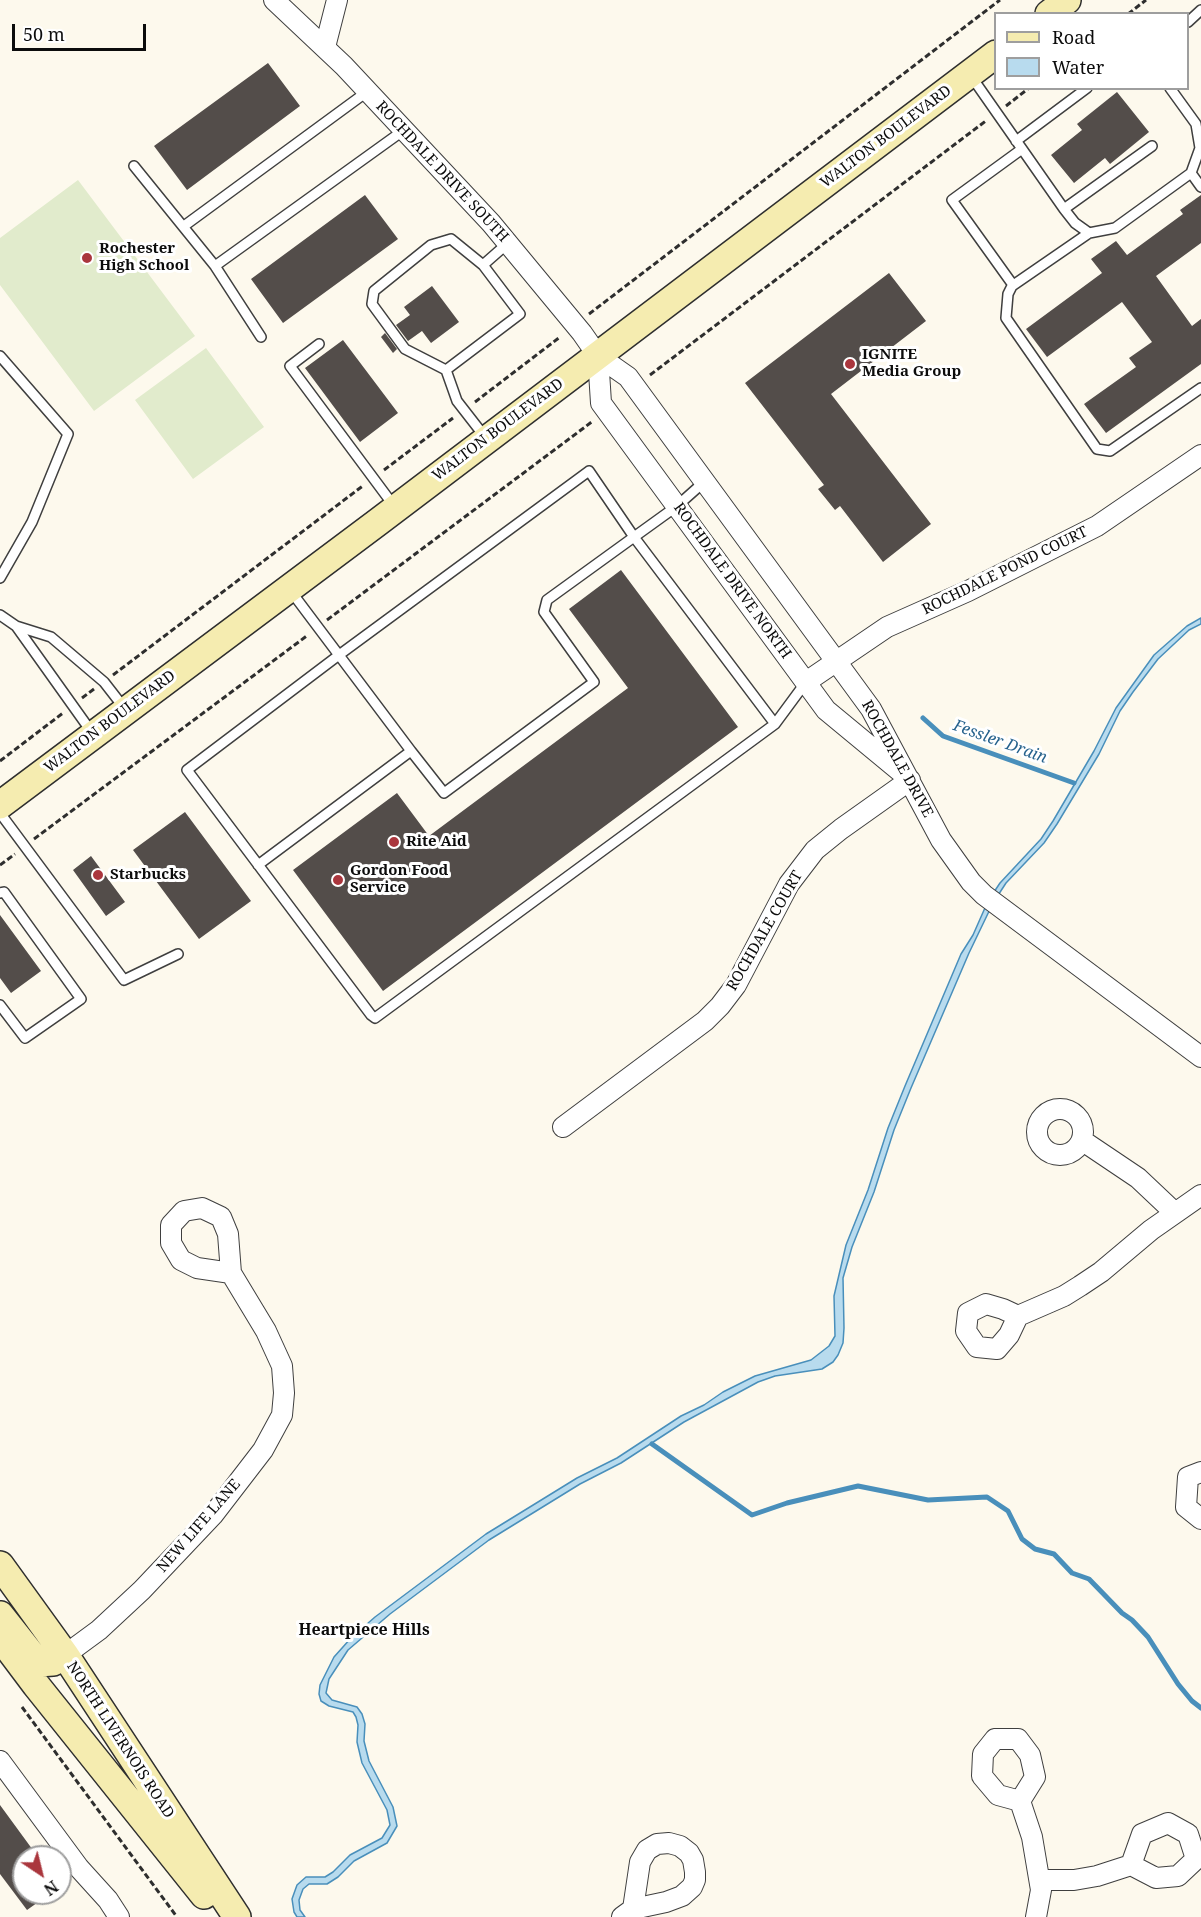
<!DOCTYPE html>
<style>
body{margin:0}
#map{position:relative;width:1201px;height:1917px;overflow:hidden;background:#fdf9ed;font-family:"Noto Serif",serif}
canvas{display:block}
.legend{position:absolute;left:994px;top:12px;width:195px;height:78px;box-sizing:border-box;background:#fff;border:2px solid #9e9e9e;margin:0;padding:8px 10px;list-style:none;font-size:18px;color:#0c0c0c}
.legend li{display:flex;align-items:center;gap:12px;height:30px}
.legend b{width:30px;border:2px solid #9e9e9e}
.north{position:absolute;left:12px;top:1845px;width:60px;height:60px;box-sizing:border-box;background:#fff;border:2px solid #9e9e9e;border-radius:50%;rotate:145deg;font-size:16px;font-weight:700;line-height:24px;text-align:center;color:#0c0c0c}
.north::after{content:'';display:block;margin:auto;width:21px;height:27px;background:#aa363d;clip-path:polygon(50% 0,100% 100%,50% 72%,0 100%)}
.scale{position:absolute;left:12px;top:24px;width:134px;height:27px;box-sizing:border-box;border:3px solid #0c0c0c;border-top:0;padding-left:8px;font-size:18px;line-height:21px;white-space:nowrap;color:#0c0c0c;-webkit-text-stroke:4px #fff;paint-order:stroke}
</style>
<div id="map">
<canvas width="1201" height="1917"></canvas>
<ul class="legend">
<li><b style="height:8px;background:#f5ecb0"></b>Road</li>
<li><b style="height:16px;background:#b8dbee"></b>Water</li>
</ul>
<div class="north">N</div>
<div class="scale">50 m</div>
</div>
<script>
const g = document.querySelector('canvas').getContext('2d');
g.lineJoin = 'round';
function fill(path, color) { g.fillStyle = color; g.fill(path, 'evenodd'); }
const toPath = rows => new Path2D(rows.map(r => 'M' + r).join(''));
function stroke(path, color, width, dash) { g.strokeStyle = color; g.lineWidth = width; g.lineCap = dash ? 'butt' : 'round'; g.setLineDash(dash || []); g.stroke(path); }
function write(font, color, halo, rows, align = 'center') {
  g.font = font + ' "Noto Serif",serif'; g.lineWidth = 6; g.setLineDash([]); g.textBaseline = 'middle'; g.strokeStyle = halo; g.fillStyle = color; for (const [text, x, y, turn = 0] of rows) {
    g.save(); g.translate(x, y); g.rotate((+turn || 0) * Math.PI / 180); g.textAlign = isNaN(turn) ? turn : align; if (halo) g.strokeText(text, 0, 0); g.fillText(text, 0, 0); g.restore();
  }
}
fill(toPath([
 [78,180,195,336,94,411,0,285,0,238],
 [206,348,264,427,193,479,135,400]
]), '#e1ebcc');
const water = toPath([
 [1201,618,1201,624,1189,630,1158,659,1133,692,1120,711,1099,754,1057,824,1044,843,1006,883,993,903,969,953,911,1088,894,1130,874,1192,852,1247,843,1278,844,1328,843,1343,838,1355,833,1362,822,1369,775,1376,758,1382,684,1422,621,1463,580,1484,489,1540,390,1614,348,1650,329,1679,326,1693,332,1700,357,1707,362,1714,365,1724,364,1741,369,1761,393,1807,397,1826,387,1843,354,1861,338,1877,327,1884,309,1884,303,1889,299,1900,300,1910,305,1917,297,1917,294,1912,292,1899,297,1885,306,1877,325,1877,333,1872,350,1855,382,1838,390,1825,387,1810,362,1763,357,1742,358,1725,356,1717,353,1712,329,1706,321,1701,319,1694,320,1685,334,1657,351,1638,375,1617,486,1534,577,1478,617,1458,681,1416,704,1405,723,1392,755,1376,811,1360,829,1346,835,1336,834,1296,846,1245,868,1190,888,1128,905,1086,961,954,973,935,988,901,1000,883,1041,839,1053,821,1094,751,1116,708,1154,655,1187,626,1201,618]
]);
fill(water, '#b8dbee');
stroke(water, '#498fbb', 1.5);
stroke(toPath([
 [923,718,943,736,1074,783],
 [652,1444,752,1515,787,1503,858,1486,928,1500,987,1497,1008,1511,1022,1539,1035,1549,1054,1554,1072,1573,1089,1579,1122,1613,1132,1620,1148,1637,1178,1684,1192,1701,1201,1708]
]), '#498fbb', 5);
fill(toPath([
 [268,63,300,106,187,190,154,146],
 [1117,92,1149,132,1110,164,1105,158,1074,183,1051,155,1082,130,1077,124],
 [365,195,398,239,283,323,251,279],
 [1201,195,1201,243,1156,276,1192,326,1201,319,1201,364,1106,433,1084,404,1136,367,1129,358,1152,342,1122,302,1047,357,1026,329,1102,273,1091,259,1116,241,1127,255,1183,214,1180,210],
 [889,273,926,321,831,394,931,524,883,562,840,506,835,510,818,489,824,485,745,383],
 [432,286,459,322,431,343,422,331,408,341,396,325,410,315,404,307],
 [385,333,397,349,393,353,381,337],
 [343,340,398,413,360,442,305,368],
 [621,570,738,727,383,991,293,870,397,793,429,836,628,688,569,609],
 [185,812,251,901,199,939,133,850],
 [91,856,125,902,106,916,73,870],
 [0,915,41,971,11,993,0,978],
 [0,1805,38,1857,24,1857,24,1893,51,1893,27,1910,0,1874]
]), '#534d4a');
const service = toPath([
 [1188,22,1201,10],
 [971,76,1064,209,1075,223,1089,233],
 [1170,88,1196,124,1200,148,1191,173],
 [1016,141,1087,88],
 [134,166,215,266,261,337],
 [1201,187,1191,173,1115,228,1089,233,1012,286,1008,294,1006,318,1097,449,1110,451,1201,388],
 [1064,209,1152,146],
 [184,226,368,91],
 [215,266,404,130],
 [1013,285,952,200,1022,149],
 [319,344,290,366,394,506],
 [0,356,68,434,32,522,0,578],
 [446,370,405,349,372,304,374,291,431,245,451,239,483,265],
 [485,437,457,401,446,370,520,314,483,265,508,243],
 [704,482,677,506,634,537,589,471,339,655,187,770,371,1015,375,1018,775,724,806,682],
 [290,590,411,751],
 [0,615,16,626,51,637,104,682,125,709],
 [16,626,93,734],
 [0,813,124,980,178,954],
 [258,865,411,751,444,793,594,682,544,612,547,600,634,537,775,724],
 [0,893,4,892,81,999,25,1038,0,1005]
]);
const minor = toPath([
 [274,0,344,66,491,223,582,333,598,356,628,377,871,709,941,840,971,882,984,895,1201,1057],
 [325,47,337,0],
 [598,356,601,403,826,710,901,772],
 [806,682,887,627,968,591,1097,526,1201,455],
 '1037 1132a23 23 0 1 1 46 0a23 23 0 1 1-46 0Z',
 [563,1127,705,1021,720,1006,736,985,789,884,815,850,841,829,910,780],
 [1083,1141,1138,1178,1174,1212],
 [1018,1316,1003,1309,986,1304,968,1313,966,1331,977,1347,997,1349,1009,1335,1018,1316,1064,1296,1080,1286,1101,1272,1151,1230,1201,1195],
 [1201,1472,1188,1477,1186,1507,1201,1519],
 [65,1655,99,1630,142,1590,213,1515,263,1450,282,1415,284,1393,282,1366,266,1331,231,1273,228,1234,221,1217,202,1208,184,1211,171,1225,171,1243,181,1260,197,1268,231,1273],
 [995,1739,1018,1739,1030,1755,1035,1777,1020,1801,998,1795,982,1776,983,1754,995,1739],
 [0,1761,79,1868,108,1900,119,1917],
 [1020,1801,1032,1837,1041,1890,1036,1917],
 [1040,1880,1074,1880,1097,1876,1131,1865,1156,1878,1178,1876,1196,1859,1188,1834,1168,1823,1142,1834,1131,1865],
 [622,1917,633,1909,666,1902,682,1896,692,1887,695,1880,695,1872,693,1860,689,1853,680,1846,669,1843,657,1844,647,1850,640,1862,633,1909]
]);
const secondary = toPath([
 [1049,14,1067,0],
 [0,805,378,522,996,54],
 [0,1565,65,1655,237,1917],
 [0,1615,38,1663,53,1662,65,1655],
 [0,1637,36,1685,204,1895]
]);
stroke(service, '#3f3f3f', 12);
stroke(minor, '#3f3f3f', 22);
stroke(secondary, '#2e2e2e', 30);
stroke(toPath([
 [1128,14,1146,0],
 [1006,106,1029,88],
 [589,314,1000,0],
 [650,375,987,120],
 [475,402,560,337],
 [384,470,453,418],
 [327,620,593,421],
 [113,675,364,485],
 [82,698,94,689],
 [0,761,63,713],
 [34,839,308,635],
 [0,865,15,854],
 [22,1707,177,1917]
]), '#2e2e2e', 3, [6, 3]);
stroke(service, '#fff', 9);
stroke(minor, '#fff', 20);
stroke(secondary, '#f5ecb0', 27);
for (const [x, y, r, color] of [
 [87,258,6,"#aa363d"],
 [850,364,6,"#aa363d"],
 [394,842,6,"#aa363d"],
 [98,875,6,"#aa363d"],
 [338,880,6,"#aa363d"]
]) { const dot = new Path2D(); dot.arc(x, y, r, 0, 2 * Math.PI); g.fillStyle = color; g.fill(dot); stroke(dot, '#fff', 2); }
write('15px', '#0c0c0c', '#fff', [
 ["WALTON BOULEVARD",886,137,-37],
 ["ROCHDALE DRIVE SOUTH",442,172,47],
 ["WALTON BOULEVARD",498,430,-37],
 ["ROCHDALE POND COURT",1005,571,-26],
 ["ROCHDALE DRIVE NORTH",732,581,54],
 ["WALTON BOULEVARD",110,722,-37],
 ["ROCHDALE DRIVE",897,759,61],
 ["ROCHDALE COURT",765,931,-60],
 ["NEW LIFE LANE",199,1526,-49],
 ["NORTH LIVERNOIS ROAD",120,1740,57]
]);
write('bold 15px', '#0c0c0c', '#fff', [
 ["Rochester",99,249],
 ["High School",99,266],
 ["IGNITE",862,355],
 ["Media Group",862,372],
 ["Rite Aid",406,842],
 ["Gordon Food",350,871],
 ["Service",350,888],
 ["Starbucks",110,875]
], 'left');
write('italic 16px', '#26628d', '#fff', [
 ["Fessler Drain",1000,742,20]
]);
write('bold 16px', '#0c0c0c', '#fff', [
 ["Heartpiece Hills",364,1630]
]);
</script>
